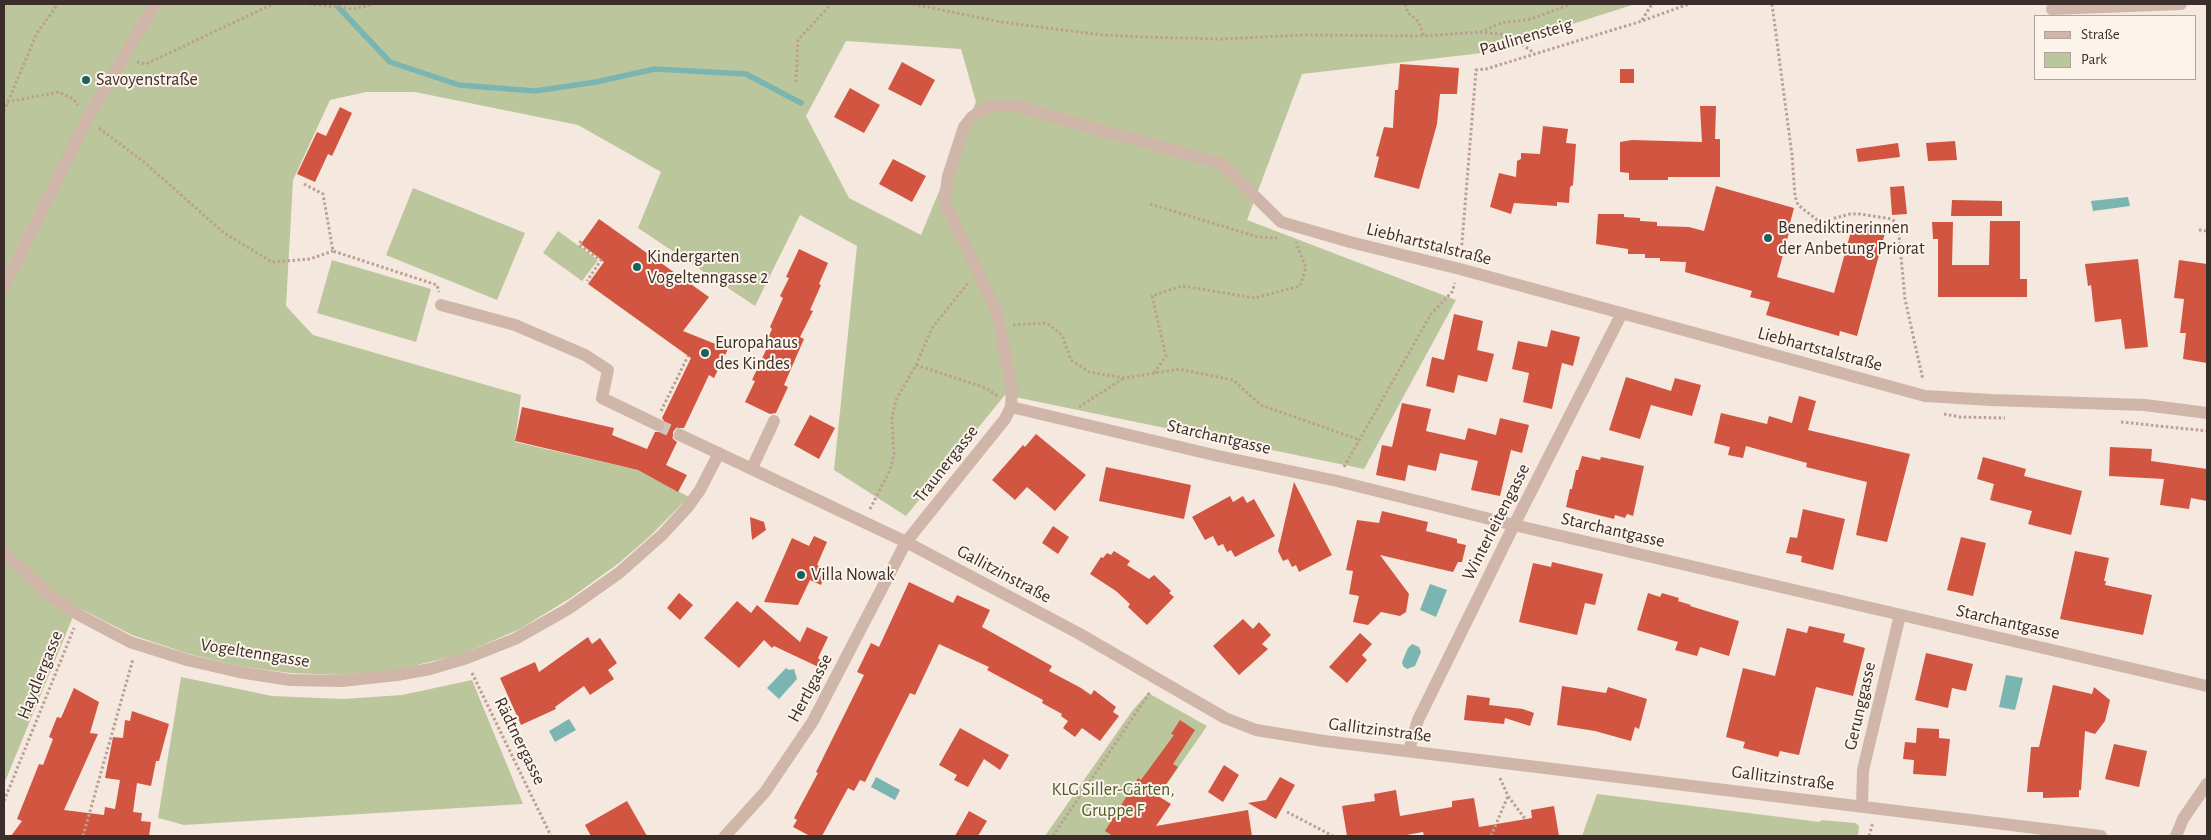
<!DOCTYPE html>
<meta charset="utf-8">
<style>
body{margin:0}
#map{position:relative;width:2211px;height:840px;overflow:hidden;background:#f5e8de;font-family:"Alegreya Sans",sans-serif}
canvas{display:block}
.frame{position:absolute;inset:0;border:5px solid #3b2d29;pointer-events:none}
.legend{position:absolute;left:2034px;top:15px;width:162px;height:65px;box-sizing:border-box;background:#fcf3eb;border:1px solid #afa49d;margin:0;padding:6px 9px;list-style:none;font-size:15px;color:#3b2d29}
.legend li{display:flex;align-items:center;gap:10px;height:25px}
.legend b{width:25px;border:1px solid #afa49d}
</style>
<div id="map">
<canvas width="2211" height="840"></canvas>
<div class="frame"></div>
<ul class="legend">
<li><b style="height:6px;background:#cfb6a8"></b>Straße</li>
<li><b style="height:14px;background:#bcc69c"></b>Park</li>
</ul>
</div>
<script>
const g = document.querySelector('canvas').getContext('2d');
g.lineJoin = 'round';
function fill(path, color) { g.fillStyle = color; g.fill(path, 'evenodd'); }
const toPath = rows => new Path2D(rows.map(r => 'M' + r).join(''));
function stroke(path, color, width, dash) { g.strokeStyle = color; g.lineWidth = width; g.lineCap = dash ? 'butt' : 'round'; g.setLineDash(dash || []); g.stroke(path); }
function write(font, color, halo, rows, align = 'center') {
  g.font = font + ' "Alegreya Sans",sans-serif'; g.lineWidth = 4; g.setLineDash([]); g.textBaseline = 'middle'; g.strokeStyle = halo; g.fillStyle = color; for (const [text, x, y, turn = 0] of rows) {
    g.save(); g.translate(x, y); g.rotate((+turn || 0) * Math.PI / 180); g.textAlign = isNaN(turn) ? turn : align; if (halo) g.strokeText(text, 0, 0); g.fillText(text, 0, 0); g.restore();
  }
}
fill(toPath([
 [4,4,1635,4,1482,53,1302,74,1247,220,1456,300,1364,469,1005,395,906,516,834,470,857,246,800,215,755,306,638,228,661,172,578,125,415,92,366,92,330,100,293,180,286,306,313,335,521,395,515,442,638,470,689,497,649,537,619,563,572,597,520,629,462,654,396,670,342,675,290,673,239,666,189,654,132,635,77,607,4,784],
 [846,41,961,49,976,102,921,235,849,198,806,116],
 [413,188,525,233,497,300,386,255],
 [558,231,598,260,582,281,543,253],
 [332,260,431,289,416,342,317,313],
 [181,677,272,696,343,699,402,695,472,680,523,804,184,825,158,818],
 [1148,693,1207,726,1131,836,1045,836,1132,711],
 [1597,794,1820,822,1821,820,1856,823,1859,826,1858,836,1582,836]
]), '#bcc69c');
fill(toPath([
 [2128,197,2130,206,2093,211,2091,201],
 [1430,584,1447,590,1436,617,1420,610],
 [1412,644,1419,647,1421,652,1415,666,1407,669,1403,666,1402,662,1408,648],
 [786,668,789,670,794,669,797,679,779,699,767,688],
 [2006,675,2023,678,2015,710,1999,707],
 [569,719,576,730,555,742,549,731],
 [876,777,900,790,895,800,871,787]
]), '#7ab5b1');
stroke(toPath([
 [339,8,390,62,459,85,535,91,596,82,655,69,746,74,801,103]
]), '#7ab5b1', 5.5);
fill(toPath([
 [902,62,935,80,921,106,888,89],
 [1400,64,1459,68,1457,94,1440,94,1437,124,1419,189,1374,177,1379,157,1376,156,1384,127,1393,128,1395,90,1398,90],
 [1620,69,1634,69,1634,83,1620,83],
 [850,88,880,105,864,133,834,117],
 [1700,106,1716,106,1715,139,1720,139,1720,177,1668,177,1668,180,1629,180,1629,173,1620,172,1620,142,1632,140,1702,142],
 [340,107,352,113,332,156,328,154,315,182,297,174,317,132,326,136],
 [1543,126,1568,129,1566,143,1576,144,1573,185,1570,187,1569,203,1557,202,1557,206,1514,203,1511,214,1490,207,1499,173,1516,177,1517,161,1521,159,1521,153,1540,154],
 [1955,141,1957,160,1928,161,1926,143],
 [1898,143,1900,157,1858,162,1856,149],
 [893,159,926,176,912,202,879,184],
 [1716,186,1794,208,1790,223,1791,225,1777,277,1834,293,1853,224,1885,233,1857,336,1840,331,1839,336,1766,315,1770,302,1750,297,1752,291,1685,272,1686,262,1660,261,1660,258,1645,258,1645,254,1628,254,1628,249,1596,244,1598,214,1624,214,1624,217,1640,218,1640,221,1657,222,1657,226,1689,227,1704,231],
 [1904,186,1907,214,1892,215,1890,187],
 [1952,200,2002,201,2002,216,1951,216],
 [599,219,709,297,683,331,728,349,714,378,709,375,684,428,676,428,673,432,673,439,677,442,666,465,687,475,678,492,638,470,515,441,522,407,614,428,612,435,647,449,655,432,662,432,665,428,666,424,662,418,691,358,588,284,604,262,581,244],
 [1990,221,2020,221,2020,279,2027,279,2027,297,1938,297,1938,239,1933,239,1932,222,1953,222,1952,265,1989,265],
 [799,249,828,263,819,284,821,285,810,310,813,311,800,337,804,339,784,385,788,387,776,413,770,414,745,402,755,381,752,380,766,350,763,349,772,329,770,327,783,298,780,296,789,278,786,277],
 [2138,259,2148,347,2125,349,2121,319,2095,322,2091,285,2088,286,2085,264],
 [2179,260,2207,264,2207,363,2183,359,2186,333,2180,333,2184,299,2174,298],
 [1454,314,1483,321,1477,350,1494,354,1487,382,1458,375,1454,393,1426,386,1432,357,1444,360],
 [1551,330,1580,337,1573,366,1562,363,1552,409,1523,402,1529,373,1512,369,1518,341,1547,347],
 [1626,377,1671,391,1675,378,1701,385,1692,416,1651,405,1640,439,1609,430],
 [1799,396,1816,401,1808,430,1910,454,1887,542,1856,535,1867,482,1806,467,1807,463,1746,446,1743,458,1728,455,1730,447,1714,443,1721,413,1767,424,1769,416,1792,423],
 [1402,403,1431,409,1426,431,1465,440,1468,428,1496,435,1500,418,1529,425,1522,453,1511,450,1500,496,1471,490,1478,461,1440,453,1436,471,1408,465,1405,481,1376,475,1382,445,1392,447],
 [810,415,835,428,819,459,794,445],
 [1036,434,1086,475,1055,511,1027,487,1015,500,992,480,1023,445,1025,447],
 [2110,447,2152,449,2151,461,2207,469,2207,501,2191,498,2189,509,2160,505,2164,479,2109,476],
 [1582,456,1600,460,1601,457,1644,466,1633,516,1627,514,1625,518,1615,515,1614,519,1566,507,1570,489,1572,489,1576,470,1578,470],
 [1983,457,2026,469,2024,476,2082,491,2071,535,2028,524,2032,511,1990,500,1994,484,1977,479],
 [1106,467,1191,485,1184,519,1099,501],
 [1294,482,1332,555,1299,572,1296,565,1292,567,1288,559,1283,561,1278,551],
 [1230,496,1233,502,1243,496,1247,503,1254,499,1275,536,1235,557,1231,550,1227,552,1223,544,1218,546,1213,536,1205,540,1192,517],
 [1803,509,1845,519,1833,570,1801,562,1802,556,1786,553,1790,537,1797,538],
 [1382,511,1428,522,1426,531,1457,539,1457,543,1466,545,1462,562,1458,562,1453,572,1380,555,1409,594,1406,612,1400,616,1381,612,1368,625,1353,622,1359,596,1349,594,1353,571,1346,570,1357,520,1379,523],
 [750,517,764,522,766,530,752,540],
 [1053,526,1069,537,1058,554,1042,543],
 [814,536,827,542,817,565,827,570,821,585,810,580,798,605,764,602,792,538,809,546],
 [1961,537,1986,543,1973,596,1947,590],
 [1114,551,1130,561,1127,565,1149,579,1154,575,1171,591,1169,593,1174,597,1147,625,1128,607,1130,604,1116,591,1090,574,1101,557,1103,558,1107,553,1111,555],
 [2075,551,2109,558,2104,581,2106,581,2105,585,2152,595,2143,635,2060,619],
 [1552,562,1603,574,1595,605,1585,603,1577,635,1519,622,1533,563,1551,567],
 [909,582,953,603,957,595,990,610,982,627,1052,666,1049,671,1081,688,1091,695,1094,690,1116,707,1113,712,1119,716,1100,741,1082,728,1075,737,1063,728,1068,721,1061,716,1062,714,1042,703,1043,700,987,670,989,667,939,644,915,695,910,693,865,782,860,780,854,791,848,788,822,836,810,836,793,827,797,820,794,818,818,773,816,772,864,675,857,672,871,643,879,647],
 [679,593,693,605,680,620,667,608],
 [1648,593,1660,597,1662,593,1679,598,1678,601,1691,605,1690,606,1739,621,1729,656,1700,647,1697,656,1675,650,1678,642,1637,630],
 [737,601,751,613,757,605,800,642,807,627,828,637,818,658,829,668,827,671,774,646,772,648,764,640,739,668,704,638],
 [1243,619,1253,629,1259,622,1271,635,1262,644,1268,649,1239,675,1213,646],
 [1809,626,1845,634,1843,642,1865,648,1853,696,1816,687,1799,755,1780,751,1778,757,1743,748,1745,742,1726,737,1743,668,1775,676,1787,628,1807,633],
 [1360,633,1372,644,1362,655,1367,660,1347,683,1329,667],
 [588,637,592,644,600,638,617,663,608,670,614,679,590,695,584,686,555,707,556,709,521,725,500,678,535,662,539,672],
 [1926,653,1973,664,1966,691,1952,688,1948,708,1915,700],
 [2053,685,2092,694,2094,687,2110,700,2105,721,2095,734,2085,731,2081,790,2079,790,2079,797,2043,798,2043,792,2027,792,2031,747,2039,747],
 [1562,686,1606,693,1608,687,1647,699,1639,729,1635,727,1631,741,1595,731,1557,725],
 [74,688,99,702,90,733,98,734,64,810,104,815,105,807,115,809,120,780,105,778,113,737,123,738,125,720,130,721,132,711,169,724,159,761,156,761,151,786,137,783,133,812,142,813,141,821,151,822,149,836,11,836,22,821,17,819,39,764,43,765,53,739,49,737,57,717,61,718],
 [1467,695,1490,698,1489,705,1523,709,1534,713,1530,726,1505,718,1504,724,1464,720],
 [1180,720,1195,730,1173,764,1178,767,1158,796,1171,804,1156,826,1248,810,1252,836,1113,836,1105,831,1138,778,1141,780,1174,735,1171,734],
 [960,728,1009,755,1000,770,984,759,968,787,954,780,957,775,939,765],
 [1917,728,1939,729,1939,738,1950,739,1946,776,1913,774,1914,760,1903,759,1905,742,1916,743],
 [2114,744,2147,751,2139,787,2105,779],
 [1224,765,1239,775,1223,802,1208,792],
 [1280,777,1295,785,1276,819,1248,803,1266,800],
 [1396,790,1400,816,1452,807,1452,801,1474,798,1479,827,1532,818,1531,810,1554,806,1559,836,1424,836,1423,832,1401,836,1347,836,1342,806,1375,801,1374,794],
 [627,801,647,836,591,836,585,825],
 [969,811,987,821,978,836,955,836]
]), '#d15540');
stroke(toPath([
 [658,425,680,435]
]), '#d0c3ba', 12, [12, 6]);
stroke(toPath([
 [309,4,354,9,374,4],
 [913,4,1001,22,1103,35,1145,37,1222,39,1303,35,1424,36,1480,32,1509,35,1534,53],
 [1405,4,1408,13,1418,21,1424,36],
 [1772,4,1792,155,1795,196,1798,205,1820,222,1850,214,1860,214,1892,219,1898,225,1905,299,1923,380],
 [1642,20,1652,4],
 [1480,32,1501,23,1531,19,1571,4],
 [137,62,146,64,273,4],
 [796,82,798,40,831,4],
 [7,102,59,92,73,99,78,105],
 [4,111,37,33,58,4],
 [99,128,144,162,224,233,272,262,310,259,333,251],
 [304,184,323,194,333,251,437,285,439,292],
 [1150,204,1258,237,1277,238],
 [2199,230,2207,231],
 [581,241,579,245,601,260,587,281],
 [1461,255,1476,70,1486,69,1642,21,1689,4],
 [2206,321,2207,321],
 [1013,325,1047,323,1062,335,1071,360,1089,372,1125,378,1179,369,1233,380,1261,405,1360,440],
 [916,365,986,388,997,396],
 [1154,373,1166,356,1152,296,1182,286,1255,298,1300,286,1306,268,1296,242],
 [1079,407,1124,378],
 [661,411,688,356],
 [1944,414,1960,417,2005,418],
 [2121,422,2207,431],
 [1344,467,1431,314,1452,292,1455,283],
 [870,509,890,470,894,454,892,418,896,400,916,365,932,328,968,283],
 [472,673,551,836],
 [1500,778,1508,796,1526,820],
 [4,801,74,628],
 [1287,812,1333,836],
 [83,836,133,659],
 [1053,836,1150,692],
 [1491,836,1508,796],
 [1869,836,1873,822]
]), '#bba092', 3, [2.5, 2.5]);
stroke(toPath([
 [2052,9,2181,4],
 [4,287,87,119,155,4],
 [441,305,515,325,585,355,608,370,602,398,658,425],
 [1011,407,1218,456,1337,481,1514,525,2207,686],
 [680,435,906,542,1078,633,1225,718,1256,730,1324,741,2101,836],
 [752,468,774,421],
 [4,553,50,595,79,615,130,642,187,660,239,672,290,680,342,681,397,675,430,669,467,658,515,639,568,609,619,573,662,535,687,508,700,490,719,453],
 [1409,750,1418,720,1514,525,1622,313],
 [1862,805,1863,770,1900,615],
 [725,836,765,792,813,721,906,542,1005,419,1011,407,1012,388,997,312,947,207,945,198,948,176,964,127,972,117,987,107,996,105,1015,106,1222,164,1281,222,1350,242,1460,269,1925,396,1991,400,2145,405,2207,413],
 [2176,836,2183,819,2207,784]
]), '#cfb6a8', 12);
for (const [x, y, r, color] of [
 [86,80,5,"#1a615e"],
 [1768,238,5,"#1a615e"],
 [637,267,5,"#1a615e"],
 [705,353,5,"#1a615e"],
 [801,575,5,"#1a615e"]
]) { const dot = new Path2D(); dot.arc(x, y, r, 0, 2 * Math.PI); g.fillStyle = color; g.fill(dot); stroke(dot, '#fcf3eb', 2); }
write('18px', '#3b2d29', '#fcf3eb', [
 ["Paulinensteig",1526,37,-16],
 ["Liebhartstalstraße",1429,244,14],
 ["Liebhartstalstraße",1820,349,15],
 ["Starchantgasse",1219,437,13],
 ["Traunergasse",946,464,-52],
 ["Winterleitengasse",1496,522,-63],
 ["Starchantgasse",1613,530,13],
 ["Gallitzinstraße",1004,574,28],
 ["Starchantgasse",2008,622,13],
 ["Vogeltenngasse",255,653,9],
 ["Haydlergasse",40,675,-68],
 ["Hertlgasse",810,688,-62],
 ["Gerunggasse",1860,706,-77],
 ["Gallitzinstraße",1380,730,7],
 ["Rädtnergasse",520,741,64],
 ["Gallitzinstraße",1783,778,7]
]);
write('18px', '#3b2d29', '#fcf3eb', [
 ["Savoyenstraße",96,80],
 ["Benediktinerinnen",1778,228],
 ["der Anbetung Priorat",1778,249],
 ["Kindergarten",647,257],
 ["Vogeltenngasse 2",647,278],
 ["Europahaus",715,343],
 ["des Kindes",715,364],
 ["Villa Nowak",811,575]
], 'left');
write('18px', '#4f5c2a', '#fcf3eb', [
 ["KLG Siller-Gärten,",1113,790],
 ["Gruppe F",1113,811]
]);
</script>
